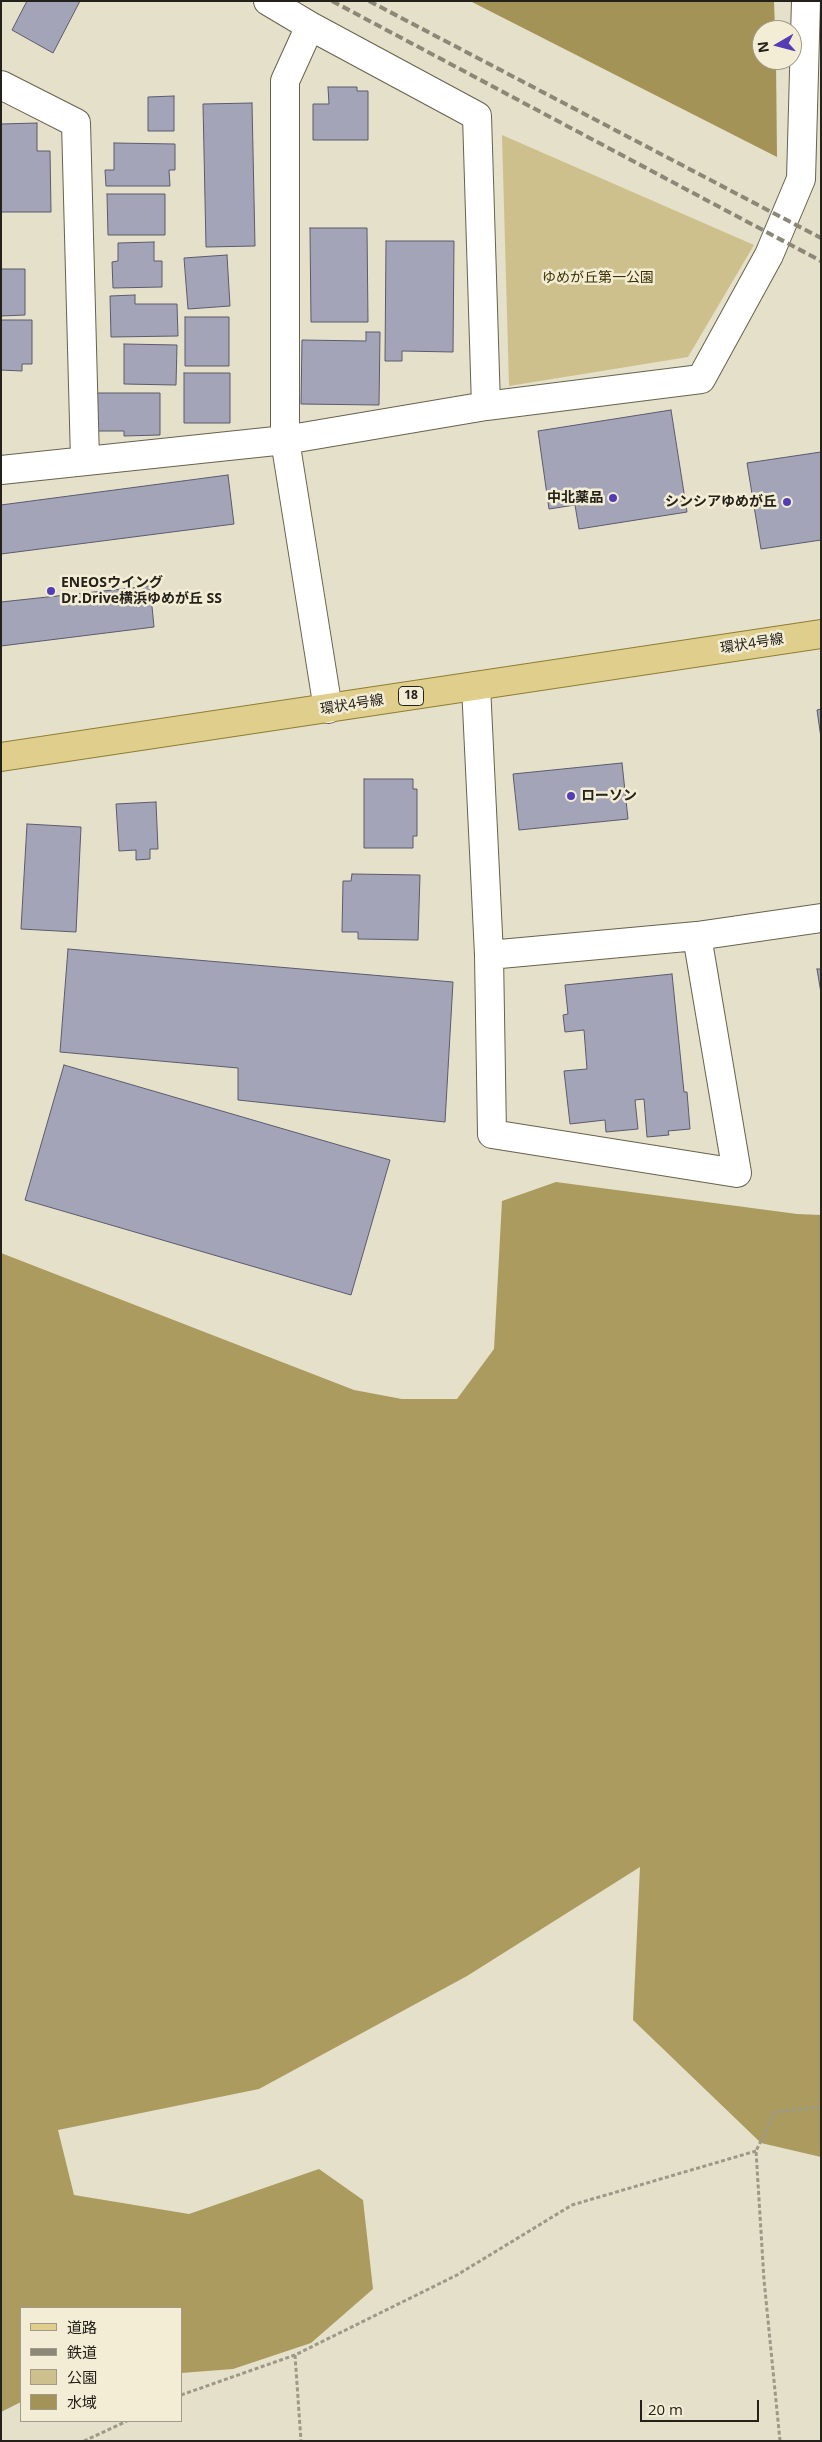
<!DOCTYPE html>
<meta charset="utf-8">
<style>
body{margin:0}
#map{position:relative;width:822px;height:2442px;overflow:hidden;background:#e5e0c9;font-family:"Open Sans","Noto Sans JP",sans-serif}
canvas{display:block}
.frame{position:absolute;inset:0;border:2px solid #232119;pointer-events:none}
.legend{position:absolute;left:20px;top:2307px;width:162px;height:115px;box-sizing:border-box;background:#f3edd6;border:1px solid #a09b8a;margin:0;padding:6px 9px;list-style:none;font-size:15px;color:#232119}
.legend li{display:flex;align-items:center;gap:10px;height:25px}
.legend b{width:25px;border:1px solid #a09b8a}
.north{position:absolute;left:752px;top:20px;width:50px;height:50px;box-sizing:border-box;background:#f3edd6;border:1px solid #a09b8a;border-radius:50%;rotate:262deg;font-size:14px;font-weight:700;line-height:20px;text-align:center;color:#232119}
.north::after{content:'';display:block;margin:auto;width:18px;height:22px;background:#543cb4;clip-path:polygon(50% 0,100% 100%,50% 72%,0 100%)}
.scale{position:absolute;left:640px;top:2400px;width:119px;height:22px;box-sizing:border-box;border:2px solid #232119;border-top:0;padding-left:6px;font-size:15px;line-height:18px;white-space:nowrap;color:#232119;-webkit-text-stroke:4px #f3edd6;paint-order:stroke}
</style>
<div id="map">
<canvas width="822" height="2442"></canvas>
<div class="frame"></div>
<ul class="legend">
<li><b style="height:6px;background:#dfce8c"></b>道路</li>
<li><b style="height:6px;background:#8c8878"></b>鉄道</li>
<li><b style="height:14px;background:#cdc08c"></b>公園</li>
<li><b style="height:14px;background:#a39357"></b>水域</li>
</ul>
<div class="north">N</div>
<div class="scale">20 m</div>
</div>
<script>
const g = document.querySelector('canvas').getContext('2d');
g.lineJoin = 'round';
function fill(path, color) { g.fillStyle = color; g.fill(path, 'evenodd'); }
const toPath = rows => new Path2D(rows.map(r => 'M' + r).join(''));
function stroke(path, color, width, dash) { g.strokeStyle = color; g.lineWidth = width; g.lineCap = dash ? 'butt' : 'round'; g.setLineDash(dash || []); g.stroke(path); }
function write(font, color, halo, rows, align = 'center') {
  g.font = font + ' "Open Sans","Noto Sans JP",sans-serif'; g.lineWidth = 5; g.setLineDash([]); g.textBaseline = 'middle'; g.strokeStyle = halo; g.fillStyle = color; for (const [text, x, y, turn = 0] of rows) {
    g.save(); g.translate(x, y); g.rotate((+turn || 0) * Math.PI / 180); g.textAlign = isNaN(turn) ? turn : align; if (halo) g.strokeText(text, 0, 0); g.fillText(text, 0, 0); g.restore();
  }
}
fill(toPath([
 [502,135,754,245,688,357,509,386]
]), '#cdc08c');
fill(toPath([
 [556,1182,797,1214,821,1215,821,2157,761,2143,633,2020,640,1867,467,1976,259,2089,58,2130,74,2195,189,2214,319,2169,363,2200,373,2289,311,2343,233,2369,181,2373,181,2308,21,2308,21,2402,1,2412,1,1253,354,1390,402,1399,457,1399,494,1349,502,1201]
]), '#ab9b5f');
fill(toPath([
 [470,1,774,1,775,30,762,30,762,60,776,60,777,157]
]), '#a39357');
const building = toPath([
 [27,1,80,1,53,53,12,30,27,1],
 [328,87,357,87,357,91,368,91,368,140,313,140,313,104,329,104,328,87],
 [174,96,174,131,148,131,148,97,174,96],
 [252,103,255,246,206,247,203,104,252,103],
 [37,123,37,151,50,151,51,212,1,212,1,124,37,123],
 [114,143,175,144,175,170,169,170,170,186,106,186,105,170,114,170,114,143],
 [107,194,165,194,165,235,108,235,107,194],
 [310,228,367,228,368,322,311,322,310,228],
 [386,241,454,241,453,352,402,351,402,361,385,361,386,241],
 [154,242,154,261,162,261,162,287,113,288,112,262,118,261,118,243,154,242],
 [227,255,230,306,188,309,184,258,227,255],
 [1,269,25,269,25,315,1,316,1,269],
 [135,295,135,304,177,304,178,336,111,337,110,296,135,295],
 [185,317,229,317,229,366,185,366,185,317],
 [1,320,32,320,32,364,22,364,22,371,1,370,1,320],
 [366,332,380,332,379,405,301,404,302,340,366,341,366,332],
 [124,344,177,345,176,385,124,384,124,344],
 [184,373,230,373,230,423,184,423,184,373],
 [96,393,160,393,160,435,124,436,124,431,96,431,96,393],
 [671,410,687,512,579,529,575,505,549,509,538,431,671,410],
 [821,452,821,540,761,549,747,463,821,452],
 [228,475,234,524,1,554,1,505,228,475],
 [150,586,154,627,1,646,1,602,150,586],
 [821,709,821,738,817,710,821,709],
 [622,763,628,819,519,830,513,774,622,763],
 [364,779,413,779,413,789,417,789,417,836,413,836,413,848,364,848,364,779],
 [156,802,158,849,150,849,150,859,136,860,136,850,119,851,116,804,156,802],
 [27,824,81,827,76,932,21,929,27,824],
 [352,874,420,875,418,940,358,939,358,932,342,932,343,881,351,881,352,874],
 [68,949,453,982,445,1122,238,1100,238,1068,60,1052,68,949],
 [817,969,821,969,821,993,817,969],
 [672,974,684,1092,687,1092,690,1129,668,1131,669,1135,647,1137,644,1099,635,1100,638,1129,606,1132,605,1120,570,1124,564,1071,587,1069,584,1030,565,1032,563,1015,568,1014,565,985,672,974],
 [64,1065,390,1160,351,1295,25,1200,64,1065]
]);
fill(building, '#a4a4b9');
stroke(building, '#5b5a6d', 1);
const minor = toPath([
 [268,1,310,26,477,116,486,406],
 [310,26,285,81,285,440,328,709],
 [1,85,76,123,85,460],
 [1,470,285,440,486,406,701,379,769,255,801,179,806,1],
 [476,686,489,955,492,1134,737,1173,697,936],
 [489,955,697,936,821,918]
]);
const major = toPath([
 [1,757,821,634]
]);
stroke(minor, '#67624e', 30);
stroke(major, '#8f7d32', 30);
stroke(toPath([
 [295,2355,301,2441],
 [181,2395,295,2355,457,2275,572,2205,756,2151],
 [84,2441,127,2421],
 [780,2441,764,2280,756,2151,775,2112,821,2107]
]), '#9d9988', 3, [4, 2.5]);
stroke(minor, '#fff', 28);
stroke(major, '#dfce8c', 28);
stroke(toPath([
 [332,1,821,261],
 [369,1,821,238]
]), '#8c8878', 4, [8, 4]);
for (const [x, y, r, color] of [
 [613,498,5,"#543cb4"],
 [787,502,5,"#543cb4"],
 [51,591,5,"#543cb4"],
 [571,796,5,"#543cb4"]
]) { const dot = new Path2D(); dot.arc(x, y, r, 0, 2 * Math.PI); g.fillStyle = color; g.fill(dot); stroke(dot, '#f3edd6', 2); }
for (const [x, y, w] of [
 [411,696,25]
]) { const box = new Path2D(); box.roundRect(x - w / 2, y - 9.5, w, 19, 4); g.fillStyle = '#f3edd6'; g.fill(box); stroke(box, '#232119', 1); }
write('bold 12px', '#232119', null, [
 ["18",411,696]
]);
write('14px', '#3c3100', '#f3edd6', [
 ["ゆめが丘第一公園",598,278]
]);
write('bold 14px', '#232119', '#f3edd6', [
 ["中北薬品",603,498],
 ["シンシアゆめが丘",777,502],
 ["ENEOSウイング",61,583,"left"],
 ["Dr.Drive横浜ゆめが丘 SS",61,599,"left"],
 ["ローソン",581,796,"left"]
], 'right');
write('14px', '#232119', '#f3edd6', [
 ["環状4号線",752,644,-9],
 ["環状4号線",352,705,-9]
]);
</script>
